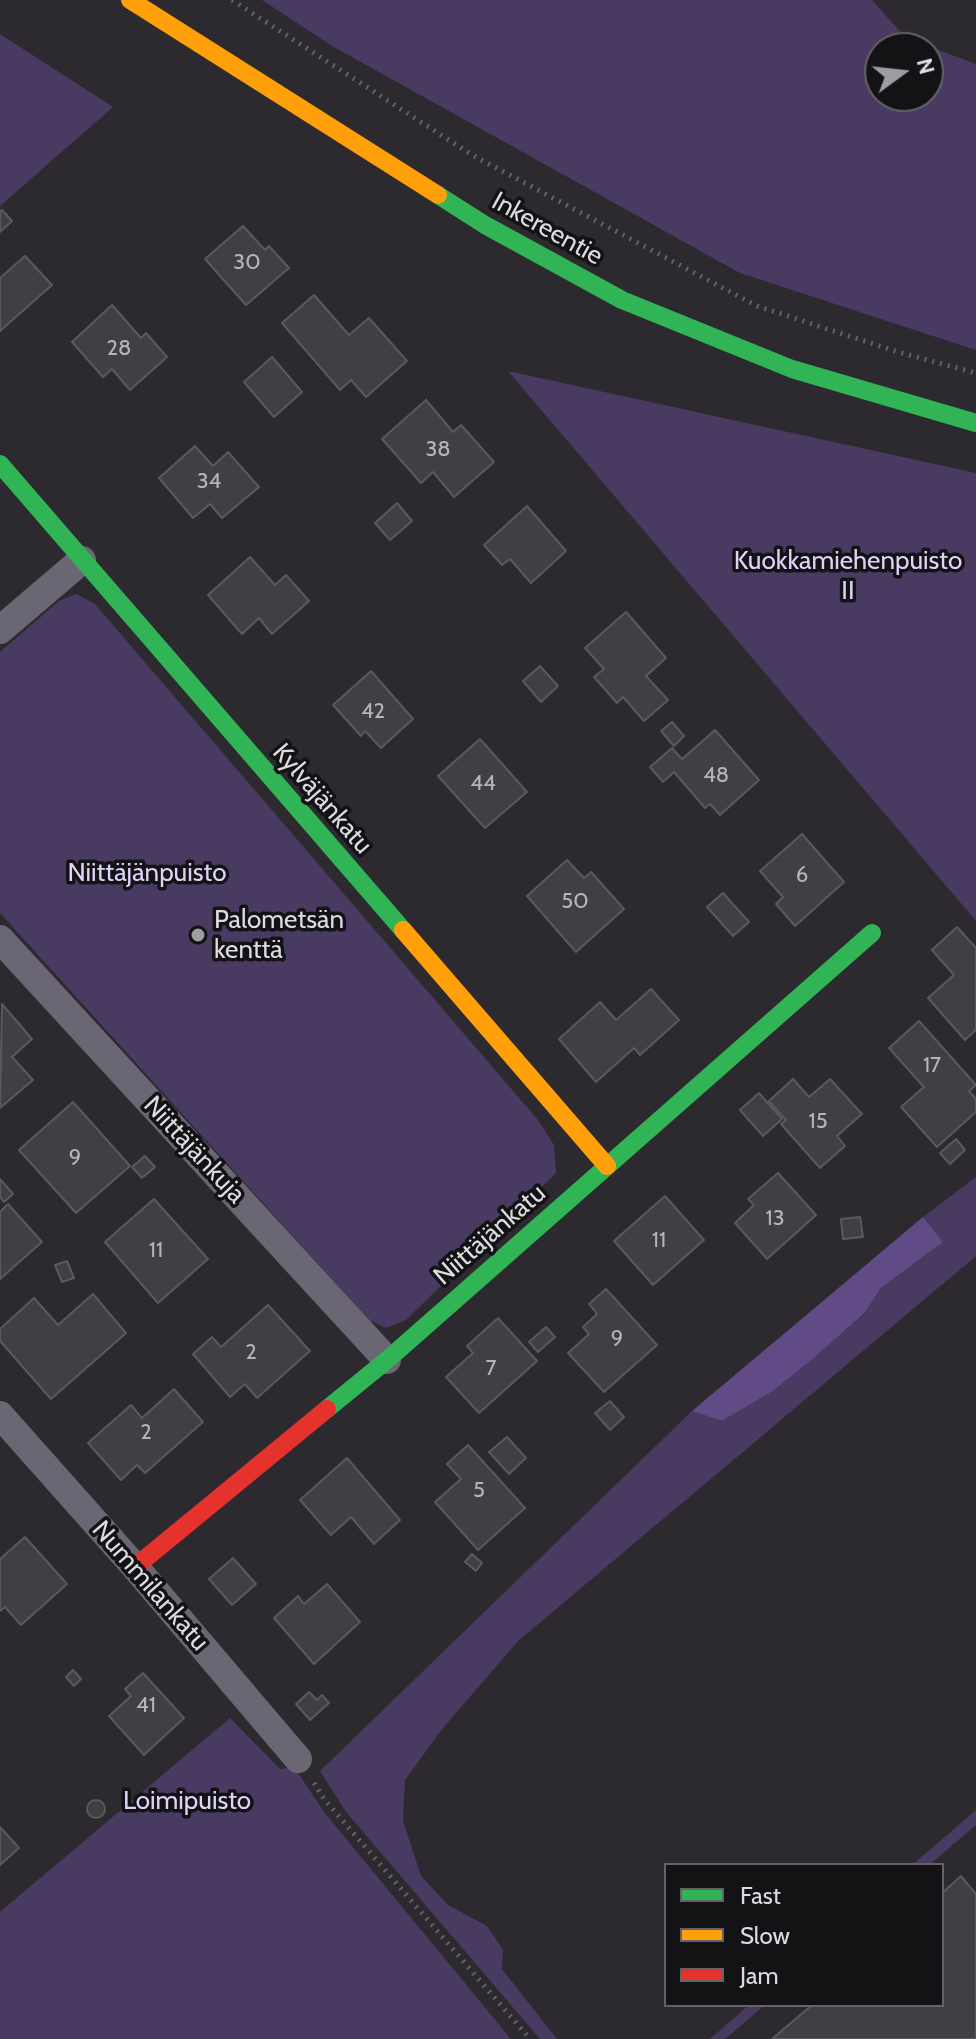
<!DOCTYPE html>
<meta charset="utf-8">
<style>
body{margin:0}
#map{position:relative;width:976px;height:2039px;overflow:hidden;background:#2c2a2f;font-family:Cabin,sans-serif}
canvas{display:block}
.legend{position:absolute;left:664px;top:1863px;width:280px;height:144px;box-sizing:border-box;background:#131215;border:2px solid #646266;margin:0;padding:10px 14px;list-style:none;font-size:24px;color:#dddbe0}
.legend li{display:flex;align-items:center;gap:16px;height:40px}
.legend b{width:40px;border:2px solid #646266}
.north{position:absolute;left:864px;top:32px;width:80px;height:80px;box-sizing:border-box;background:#131215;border:2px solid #646266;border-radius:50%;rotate:75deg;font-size:22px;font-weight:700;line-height:32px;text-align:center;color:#dddbe0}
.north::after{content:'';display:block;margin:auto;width:28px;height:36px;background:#9f9da2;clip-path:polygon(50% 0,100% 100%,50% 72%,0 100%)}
</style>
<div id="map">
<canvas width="976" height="2039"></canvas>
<ul class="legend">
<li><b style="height:10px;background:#30b455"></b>Fast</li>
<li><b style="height:10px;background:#ff9f0a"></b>Slow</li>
<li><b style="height:10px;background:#e5322d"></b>Jam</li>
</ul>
<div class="north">N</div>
</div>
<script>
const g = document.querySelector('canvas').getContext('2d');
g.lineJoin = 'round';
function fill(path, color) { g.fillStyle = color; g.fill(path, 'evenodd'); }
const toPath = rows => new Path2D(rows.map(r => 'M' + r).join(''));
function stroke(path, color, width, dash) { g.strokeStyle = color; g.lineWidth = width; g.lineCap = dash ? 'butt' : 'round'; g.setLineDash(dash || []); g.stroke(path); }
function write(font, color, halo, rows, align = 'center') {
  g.font = font + ' Cabin,sans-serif'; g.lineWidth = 7; g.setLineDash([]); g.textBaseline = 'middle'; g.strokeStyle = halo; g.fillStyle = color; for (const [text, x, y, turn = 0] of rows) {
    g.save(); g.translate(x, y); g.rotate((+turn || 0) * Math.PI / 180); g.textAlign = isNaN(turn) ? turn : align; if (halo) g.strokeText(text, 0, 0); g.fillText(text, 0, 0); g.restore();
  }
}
fill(toPath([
 [262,0,872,0,906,38,976,64,976,350,740,273,332,46],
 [880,48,928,48,928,96,880,96],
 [0,34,113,107,0,206],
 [508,371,976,473,976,921],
 [76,594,95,604,538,1120,554,1145,556,1173,406,1320,386,1328,369,1320,0,913,0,652,59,601],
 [976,1177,976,1256,518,1641,443,1728,405,1780,403,1821,421,1876,448,1905,487,1926,503,1950,502,1969,557,2039,540,2039,346,1812,320,1771,692,1411,722,1421,773,1391,865,1314,881,1288,943,1242,923,1217],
 [230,1718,280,1769,294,1767,324,1812,511,2039,0,2039,0,1912],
 [976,1810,976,1825,929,1865,912,1865],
 [749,2005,765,2005,725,2039,710,2039]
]), '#493a62');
fill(toPath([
 [923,1217,943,1242,881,1288,865,1313,810,1361,773,1391,722,1421,692,1411]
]), '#614b86');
const building = toPath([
 [2,210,12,221,0,232,0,211,2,210],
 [243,226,265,250,269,246,289,268,246,305,205,259,243,226],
 [25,256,52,285,0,331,0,278,25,256],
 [314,295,349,335,369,318,407,361,366,397,351,380,340,390,282,323,314,295],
 [112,305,141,338,146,333,167,357,130,390,112,369,103,377,72,342,112,305],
 [272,357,302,392,274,417,244,382,272,357],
 [426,400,453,432,461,425,494,462,454,497,433,472,421,483,382,439,426,400],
 [195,446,213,466,228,452,259,487,222,518,210,504,193,518,159,478,195,446],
 [397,503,412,521,390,540,375,523,397,503],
 [527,506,566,551,531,583,510,559,502,565,484,545,527,506],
 [250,557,275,585,286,575,309,601,272,634,259,618,242,634,208,595,250,557],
 [626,612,666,658,646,676,668,700,644,721,623,697,617,703,594,677,604,669,585,648,626,612],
 [540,666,558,686,541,702,523,681,540,666],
 [371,671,413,719,381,748,365,731,361,736,333,705,371,671],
 [672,722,684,736,674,746,661,731,672,722],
 [715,730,759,780,720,815,710,804,705,808,674,772,663,782,650,767,672,748,682,759,715,730],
 [480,739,527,792,485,828,438,776,480,739],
 [802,834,844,882,795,926,776,904,783,897,760,871,802,834],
 [567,860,584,878,591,872,624,909,576,952,527,896,567,860],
 [723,893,749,922,733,936,707,907,723,893],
 [957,927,976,948,976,1030,965,1040,928,998,954,975,932,950,957,927],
 [651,989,679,1020,640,1055,634,1048,596,1082,559,1039,600,1002,616,1020,651,989],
 [2,1004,32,1039,12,1057,33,1080,0,1108,2,1004],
 [919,1021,976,1085,969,1091,976,1099,976,1112,937,1147,901,1107,924,1087,889,1048,919,1021],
 [793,1079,809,1097,830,1079,862,1114,837,1136,845,1146,820,1168,781,1124,786,1120,769,1101,793,1079],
 [759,1093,782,1119,763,1136,740,1110,759,1093],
 [73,1102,130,1166,76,1213,19,1150,73,1102],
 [956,1139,965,1150,950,1164,940,1153,956,1139],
 [145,1156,155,1167,142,1178,132,1167,145,1156],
 [778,1173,816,1215,767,1259,735,1223,754,1205,748,1199,778,1173],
 [0,1179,13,1194,4,1202,0,1197,0,1179],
 [665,1196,704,1240,653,1285,614,1241,665,1196],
 [154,1199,208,1259,158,1303,105,1242,154,1199],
 [8,1204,42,1242,0,1279,0,1212,8,1204],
 [860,1217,863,1237,843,1239,841,1219,860,1217],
 [67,1261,74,1278,62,1282,55,1265,67,1261],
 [606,1289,657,1345,604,1392,568,1353,589,1334,583,1327,597,1314,589,1304,606,1289],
 [93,1294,126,1333,51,1399,0,1341,0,1329,34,1298,58,1325,93,1294],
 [268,1305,310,1351,257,1398,245,1384,230,1397,193,1354,212,1337,221,1347,268,1305],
 [498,1318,537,1361,479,1413,446,1377,473,1353,467,1346,498,1318],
 [546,1327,555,1337,538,1352,529,1342,546,1327],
 [174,1389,203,1422,145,1473,137,1465,121,1480,88,1443,131,1405,142,1418,174,1389],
 [610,1401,624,1417,610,1430,595,1413,610,1401],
 [507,1437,526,1458,509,1474,489,1452,507,1437],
 [468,1445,525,1508,478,1550,435,1502,461,1479,447,1464,468,1445],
 [347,1458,400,1520,374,1544,351,1517,331,1535,300,1500,347,1458],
 [25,1537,67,1584,21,1625,5,1607,0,1611,0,1559,25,1537],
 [472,1554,482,1563,476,1571,465,1562,472,1554],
 [233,1558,256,1584,232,1605,209,1579,233,1558],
 [327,1584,360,1622,314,1664,274,1618,298,1596,304,1604,327,1584],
 [73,1670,81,1679,74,1686,66,1677,73,1670],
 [143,1673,184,1718,144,1755,109,1716,131,1696,125,1689,143,1673],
 [309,1692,317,1700,322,1695,329,1703,310,1720,296,1704,309,1692],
 '87 1809a9 9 0 1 1 18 0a9 9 0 1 1-18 0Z',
 [0,1827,19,1848,0,1865,0,1827],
 [961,1876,976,1894,976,2039,772,2039,812,2005,942,2005,942,1893,961,1876]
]);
fill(building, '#403f43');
stroke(building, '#5a595d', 2);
stroke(toPath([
 [232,0,472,155,757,306,898,352,976,373],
 [314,1783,324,1799,530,2039]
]), '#65616b', 5, [2, 6]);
stroke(toPath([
 [0,630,82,560],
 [0,939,387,1360],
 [0,1415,135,1567,298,1759]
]), '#6a6673', 28);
stroke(toPath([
 [438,195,485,225,622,300,792,369,976,423],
 [0,464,403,930],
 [327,1409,387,1360,872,933]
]), '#30b455', 18);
stroke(toPath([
 [130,0,438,195],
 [403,930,607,1166]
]), '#ff9f0a', 18);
stroke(toPath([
 [135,1567,327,1409]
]), '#e5322d', 18);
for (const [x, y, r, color] of [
 [198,935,8,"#9f9da2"]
]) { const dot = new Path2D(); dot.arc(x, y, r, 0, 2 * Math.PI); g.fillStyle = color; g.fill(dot); stroke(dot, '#131215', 3); }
write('22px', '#b6b4b9', null, [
 ["30",247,263],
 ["28",119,349],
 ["38",438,450],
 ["34",209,482],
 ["42",373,712],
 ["48",716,776],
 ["44",483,784],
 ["6",802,876],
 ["50",575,902],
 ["17",932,1066],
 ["15",818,1122],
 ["9",75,1158],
 ["13",775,1219],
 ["11",659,1241],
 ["11",156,1251],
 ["9",617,1339],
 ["2",251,1353],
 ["7",491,1369],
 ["2",146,1433],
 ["5",479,1491],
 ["41",146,1706]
]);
write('26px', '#dddbe0', '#131215', [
 ["Inkereentie",547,229,29],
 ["Kylväjänkatu",322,799,49],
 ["Niittäjänkuja",194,1150,47],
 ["Niittäjänkatu",490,1235,-41],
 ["Nummilankatu",150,1586,49]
]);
write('26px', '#ded2f9', '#131215', [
 ["Kuokkamiehenpuisto",848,561],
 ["II",848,591],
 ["Niittäjänpuisto",147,873],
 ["Loimipuisto",187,1801]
]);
write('26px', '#dddbe0', '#131215', [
 ["Palometsän",214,920],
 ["kenttä",214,950]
], 'left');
</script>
